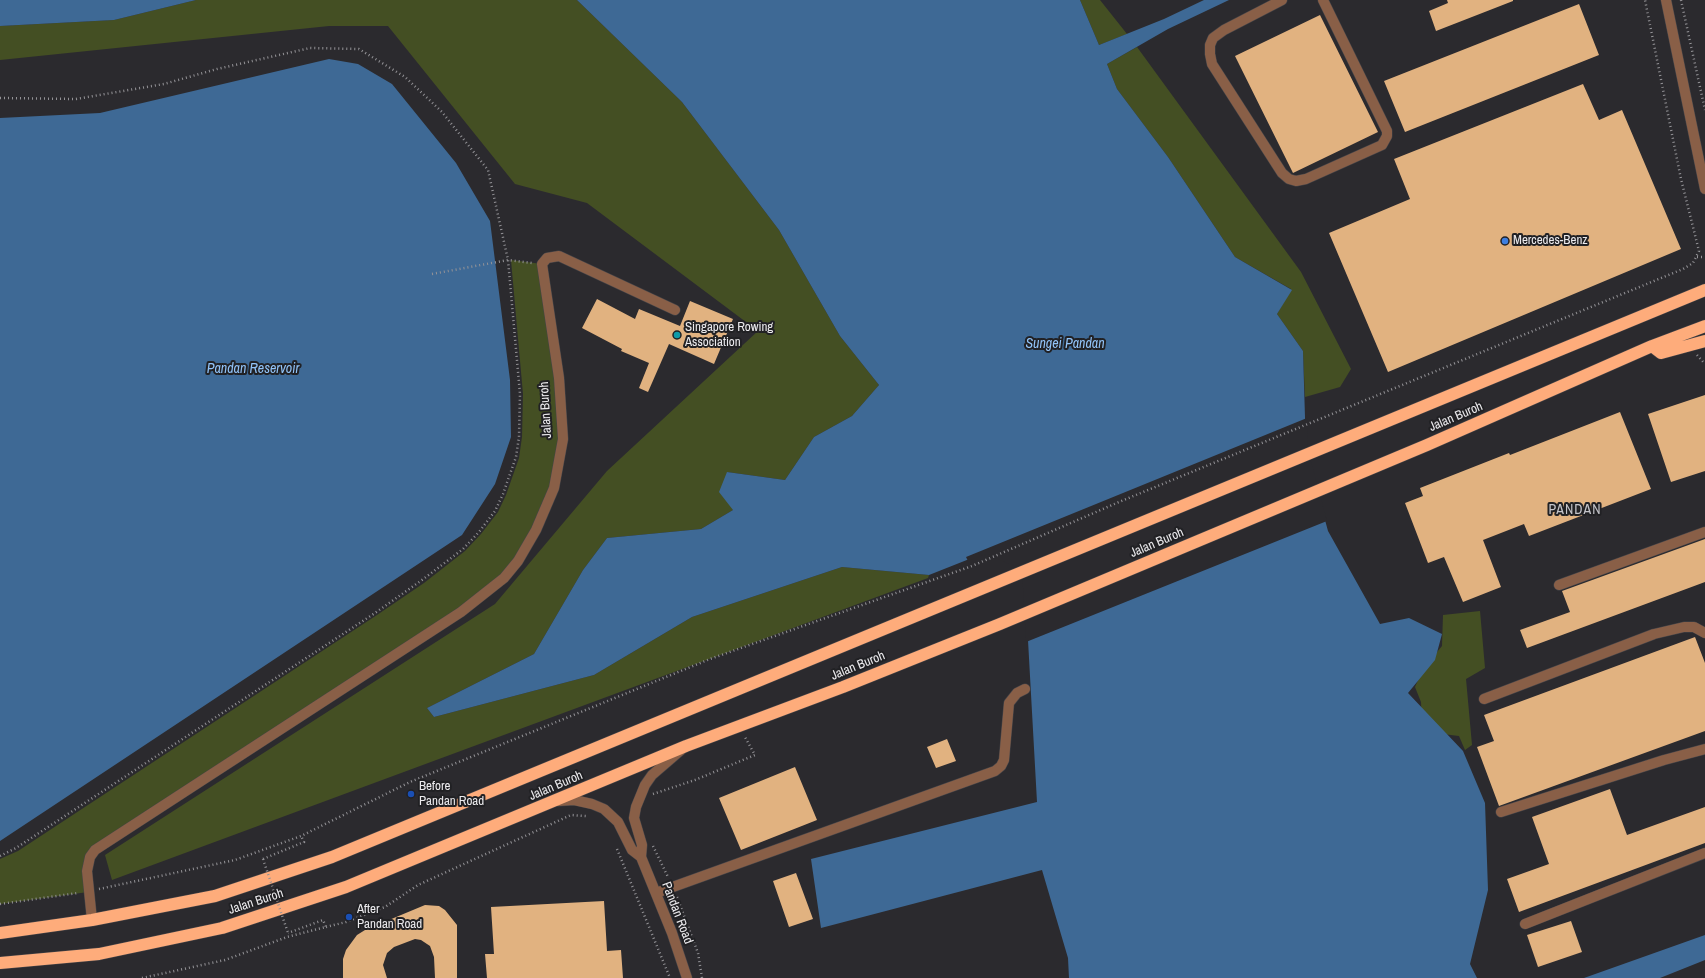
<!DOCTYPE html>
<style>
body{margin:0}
canvas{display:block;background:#2b2a2e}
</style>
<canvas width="1705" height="978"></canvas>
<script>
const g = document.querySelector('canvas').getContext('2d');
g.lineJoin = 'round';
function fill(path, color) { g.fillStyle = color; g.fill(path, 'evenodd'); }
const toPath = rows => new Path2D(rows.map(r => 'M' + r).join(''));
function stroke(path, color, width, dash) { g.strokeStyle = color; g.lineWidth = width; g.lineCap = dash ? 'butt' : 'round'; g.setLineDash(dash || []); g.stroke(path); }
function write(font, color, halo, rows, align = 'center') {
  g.font = font + ' "Archivo Narrow",sans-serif'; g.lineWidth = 4; g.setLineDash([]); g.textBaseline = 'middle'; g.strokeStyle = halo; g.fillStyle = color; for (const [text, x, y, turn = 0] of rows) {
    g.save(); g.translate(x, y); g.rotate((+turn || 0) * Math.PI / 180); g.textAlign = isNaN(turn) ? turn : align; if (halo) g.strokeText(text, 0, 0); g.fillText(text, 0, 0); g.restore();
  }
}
fill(toPath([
 [196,0,577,0,682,102,779,230,840,336,879,385,852,416,814,437,785,480,727,472,733,510,701,529,607,538,583,570,534,654,427,708,434,717,594,675,692,617,842,567,929,575,928,578,112,880,105,855,495,604,607,471,758,331,587,203,515,184,388,26,329,26,0,60,0,26,114,20],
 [1080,0,1100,0,1127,34,1099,45],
 [1137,47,1301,272,1351,369,1340,387,1305,397,1303,351,1277,314,1291,289,1235,257,1168,157,1117,89,1107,64],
 [511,260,542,264,563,439,554,488,504,578,95,850,88,892,0,904,0,859,18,851,377,615,424,583,465,551,481,534,498,512,506,495,519,458,522,437,523,394],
 [1480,611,1485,668,1466,679,1472,745,1465,750,1459,736,1435,733,1422,723,1421,702,1415,687,1423,669,1442,646,1443,615]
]), '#444f23');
fill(toPath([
 [0,0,196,0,114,20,0,26],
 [577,0,1080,0,1099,45,1164,19,1204,0,1229,0,1168,29,1107,64,1117,89,1168,157,1235,257,1292,290,1277,314,1303,351,1306,451,1328,531,1380,624,1409,618,1442,634,1435,660,1408,693,1463,751,1485,803,1488,890,1470,964,1477,978,1069,978,1068,958,1042,870,821,928,811,859,1037,802,1024,568,987,552,929,575,842,567,692,617,594,675,434,717,427,708,534,654,583,570,607,538,701,529,733,510,719,492,727,472,785,480,814,437,852,416,879,385,840,336,779,230,682,102],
 [329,59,358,64,392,84,456,163,490,221,510,380,511,437,495,484,462,535,0,841,0,118,100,113],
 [1705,935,1705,960,1660,978,1584,978]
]), '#3e6995');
fill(toPath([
 [1307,418,1308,451,1327,521,1026,642,1022,570,987,554,968,561,966,557]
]), '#2b2a2e');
fill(toPath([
 [1447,0,1513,0,1513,1,1436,31,1429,11,1448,3],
 [1579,4,1599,55,1405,132,1384,81],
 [1320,15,1378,132,1293,173,1235,56],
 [1583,84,1599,120,1622,110,1681,249,1388,372,1329,233,1410,199,1394,159],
 [597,299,635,319,639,309,680,326,690,301,733,319,714,364,669,344,648,392,639,388,649,363,621,351,622,349,582,328],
 [1705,395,1705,471,1671,482,1648,414],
 [1620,412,1651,489,1529,536,1524,524,1483,540,1501,587,1463,602,1444,557,1428,563,1405,503,1423,496,1420,488,1509,453,1510,455],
 [1705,539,1705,582,1527,648,1520,630,1570,612,1562,591],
 [1695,637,1705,663,1705,731,1499,806,1477,747,1494,741,1484,715],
 [947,739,956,761,936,768,927,747],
 [795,767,817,820,741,850,719,798],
 [1610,789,1627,835,1705,807,1705,843,1519,912,1507,879,1549,864,1532,817],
 [796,873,813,919,789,927,773,881],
 [604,901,607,951,621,950,623,978,487,978,485,954,494,954,491,907],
 [425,905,439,906,445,910,457,925,457,978,435,978,434,957,430,946,421,940,415,939,394,947,387,953,383,965,387,978,343,978,343,959,346,950,357,935,365,930],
 [1571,921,1582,952,1538,967,1527,935]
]), '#e1b280');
const minor = toPath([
 [1282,0,1224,30,1213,38,1210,45,1210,54,1212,64,1282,173,1289,179,1296,181,1306,179,1382,145,1387,136,1387,131,1323,0],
 [1666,0,1705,189],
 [1559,585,1705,532],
 [1484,699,1654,634,1684,627,1694,627,1705,633],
 [558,801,574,800,592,804,604,809,618,822,632,850,641,857,672,933,687,978],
 [1501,812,1664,760,1705,749],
 [641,857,642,845,634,818,636,807,645,785,652,775,681,750],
 [656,893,995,771,1001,766,1004,760,1009,703,1017,693,1025,689],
 [92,920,87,871,90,857,95,850,461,612,504,578,518,561,536,530,554,488,563,439,559,378,542,264,547,258,559,256,675,310],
 [1525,924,1705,853]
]);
const highway = toPath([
 [1652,346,1661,353,1705,341],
 [0,933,92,920,215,896,332,857,1705,290],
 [0,963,99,954,222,928,346,887,686,746,843,687,1000,624,1427,445,1652,346,1705,326]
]);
stroke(minor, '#464549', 11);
stroke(highway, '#464549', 13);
stroke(toPath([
 [1681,0,1705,110],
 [0,98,76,99,164,84,217,69,310,48,359,49,405,77,442,112,488,170,508,260,520,394,519,437,516,457,503,494,495,511,479,532,463,549,422,580,375,613,16,848,0,856],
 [1697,257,1705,257],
 [432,274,508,260,532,263],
 [1697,355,1705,364],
 [653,794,695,780,755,755,745,737],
 [653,846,668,877],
 [617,849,670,978],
 [263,859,304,842,301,836],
 [99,889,235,860,301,836,410,782,710,659,972,566,1119,502,1683,269,1693,263,1699,251,1681,179,1645,0],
 [677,897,698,953,702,978],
 [0,904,78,893],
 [326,927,346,922,385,907,418,885,571,815,586,816],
 [142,978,225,960,287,937,326,927,323,920,288,933]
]), '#949397', 2.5, [1, 3]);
stroke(minor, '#895f47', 10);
stroke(highway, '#feac7b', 12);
stroke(toPath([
 [263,859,288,933]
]), '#949397', 2.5, [1, 3]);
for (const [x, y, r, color] of [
 [1505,241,4,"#3f7fe0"],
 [677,335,4,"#0f9aa8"],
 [411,794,4,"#1a4fb4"],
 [349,917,4,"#1a4fb4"]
]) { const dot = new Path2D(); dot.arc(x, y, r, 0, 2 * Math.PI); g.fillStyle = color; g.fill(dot); stroke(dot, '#212124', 1.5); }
write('13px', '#ecebee', '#212124', [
 ["Mercedes-Benz",1513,241],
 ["Singapore Rowing",685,328],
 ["Association",685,343],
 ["Before",419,787],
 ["Pandan Road",419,802],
 ["After",357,910],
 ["Pandan Road",357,925]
], 'left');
write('13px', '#ecebee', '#212124', [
 ["Jalan Buroh",546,410,-93],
 ["Jalan Buroh",1456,417,-23],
 ["Jalan Buroh",1157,543,-23],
 ["Jalan Buroh",858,666,-22],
 ["Jalan Buroh",556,786,-23],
 ["Jalan Buroh",256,902,-18],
 ["Pandan Road",677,913,69]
]);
write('italic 14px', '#92c4f9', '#212124', [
 ["Sungei Pandan",1065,344],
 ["Pandan Reservoir",253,369]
]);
g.letterSpacing = '1px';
write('14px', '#c5c5ca', '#212124', [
 ["PANDAN",1575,510]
]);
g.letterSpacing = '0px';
</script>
